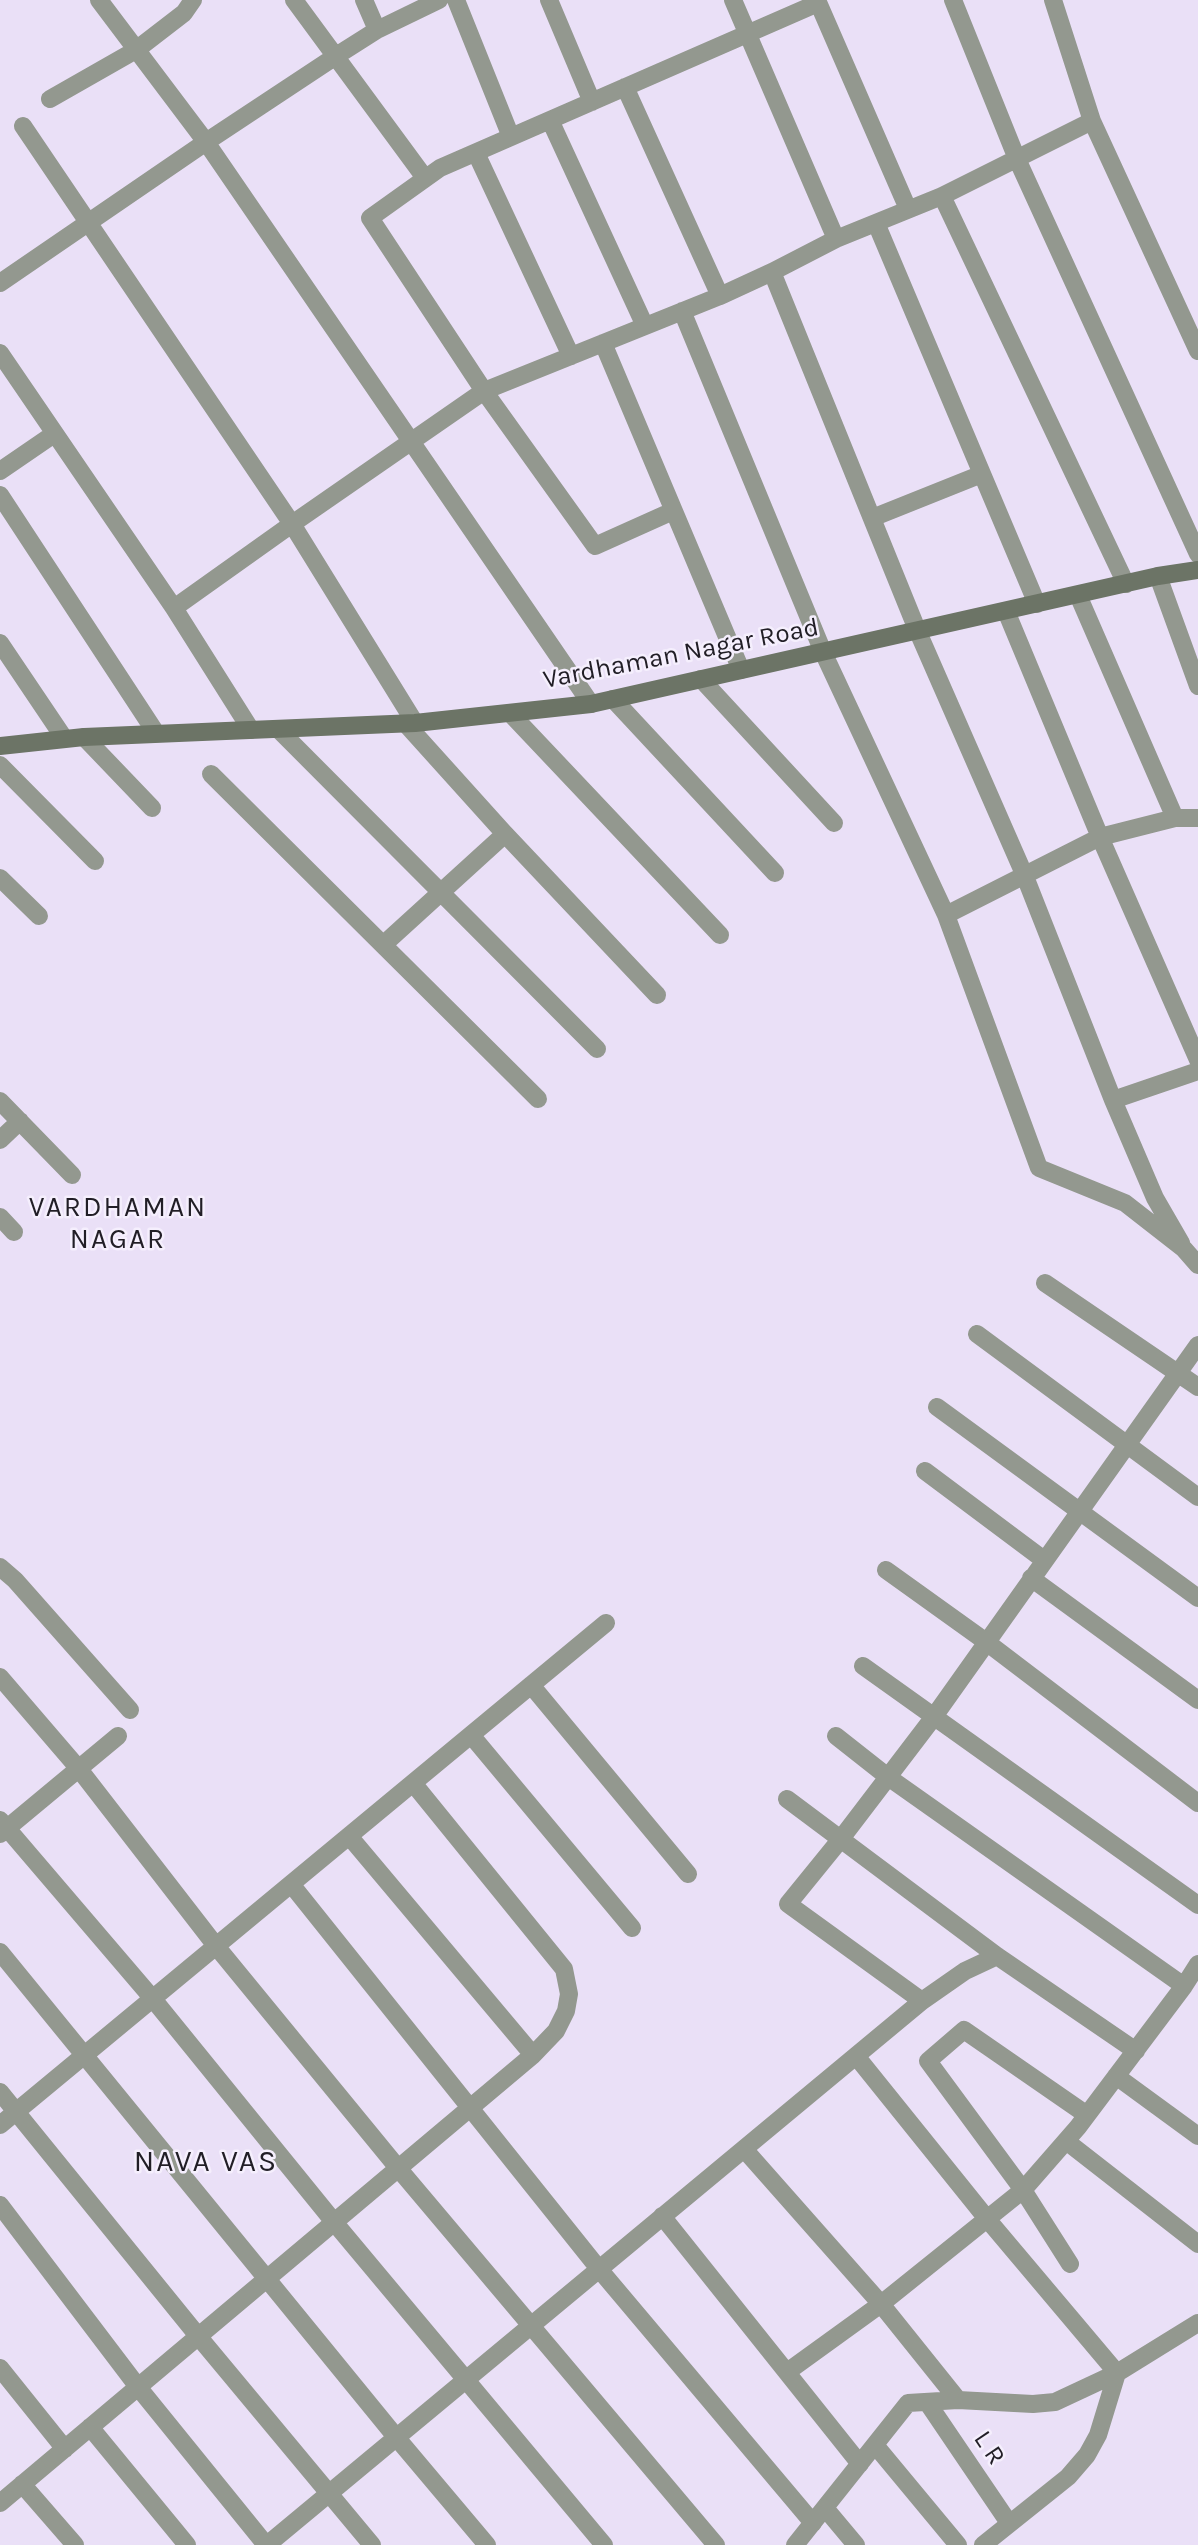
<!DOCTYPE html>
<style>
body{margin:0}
canvas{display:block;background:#eae0f7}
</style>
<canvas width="1198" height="2545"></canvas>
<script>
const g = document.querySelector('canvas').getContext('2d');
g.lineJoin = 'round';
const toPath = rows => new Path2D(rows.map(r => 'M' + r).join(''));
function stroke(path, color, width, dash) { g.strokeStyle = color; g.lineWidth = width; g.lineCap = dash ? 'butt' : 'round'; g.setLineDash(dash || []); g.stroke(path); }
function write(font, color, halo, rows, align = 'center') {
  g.font = font + ' Karla,sans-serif'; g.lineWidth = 5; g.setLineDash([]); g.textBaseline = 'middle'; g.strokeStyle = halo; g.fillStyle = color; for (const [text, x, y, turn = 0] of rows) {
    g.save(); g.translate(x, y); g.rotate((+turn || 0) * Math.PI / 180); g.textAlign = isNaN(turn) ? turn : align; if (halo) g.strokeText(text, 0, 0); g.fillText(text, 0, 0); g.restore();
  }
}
stroke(toPath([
 [99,0,206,142,591,704],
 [294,0,425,178],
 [364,0,377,30],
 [456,0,511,137],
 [549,0,592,102],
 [733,0,836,239],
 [817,0,908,209],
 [953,0,1017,159,1198,554],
 [1053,0,1092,121,1198,351],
 [625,87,720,296],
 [50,99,136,50,184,13,193,0],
 [550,120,645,326],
 [23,126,292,524,415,723],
 [476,153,571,356],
 [942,196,1126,584],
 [876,223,1037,604],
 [772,272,918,632,1024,874,1113,1100,1155,1198,1181,1243],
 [0,283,206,142,336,56,377,30,439,0],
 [682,311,823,652,946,915,1039,1168,1125,1203,1184,1249,1198,1265],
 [603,343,741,670],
 [0,353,174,608,251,730],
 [0,471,54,434],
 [0,495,156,733],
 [673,511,595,546,484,391,370,218,440,168,818,3],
 [872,518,982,474],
 [1158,576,1198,686],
 [1078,595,1175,818],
 [174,608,292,524,484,391,720,296,772,272,836,239,942,196,1092,121],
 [1006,611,1100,837,1198,1060],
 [0,643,64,738],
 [701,679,834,823],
 [613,699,775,873],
 [510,713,720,935],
 [405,723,505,834,657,995],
 [278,729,597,1049],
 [84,737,152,808],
 [0,765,95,861],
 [211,774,538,1099],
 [0,878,39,916],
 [946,915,1100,837,1175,818,1198,818],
 [383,945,505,834],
 [1113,1100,1198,1071],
 [0,1101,72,1175],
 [0,1140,20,1121],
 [0,1217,14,1232],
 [1045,1283,1198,1387],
 [977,1334,1198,1497],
 [937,1407,1198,1598],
 [925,1471,1044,1560],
 [0,1567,15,1580,130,1710],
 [886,1570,985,1641,1198,1803],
 [1031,1578,1198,1700],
 [863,1666,1198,1905],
 [0,1677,79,1769,216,1946,398,2168,716,2545],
 [531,1685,688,1874],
 [471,1735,632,1928],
 [836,1736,888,1777,1184,1986],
 [787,1799,997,1956,1136,2051],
 [0,1820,153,1999,334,2222,604,2545],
 [0,1834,118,1736],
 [349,1836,533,2055],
 [291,1884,599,2269,813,2523],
 [0,1952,396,2437,487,2545],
 [922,2001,788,1904,840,1840,933,1718,1198,1345],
 [856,2056,988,2220,1117,2373],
 [1116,2076,1198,2136],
 [0,2092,198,2336,372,2545],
 [0,2125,606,1623],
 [1066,2141,1198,2244],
 [744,2149,881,2304,958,2400],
 [0,2205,138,2387,266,2545],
 [662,2216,860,2464],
 [1070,2264,1023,2190,928,2061,964,2030,1087,2115],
 [0,2368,65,2449],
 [787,2372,881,2304,1023,2190,1078,2127,1184,1986,1198,1964],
 [927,2402,1009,2523],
 [90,2427,187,2545],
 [875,2445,958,2545],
 [22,2484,75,2545],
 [0,2503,533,2055,556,2031,566,2011,569,1994,564,1969,413,1783],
 [825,2508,856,2545],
 [267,2545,922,2001,965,1971,997,1956],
 [795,2545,908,2403,958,2400,1033,2404,1055,2402,1117,2373,1198,2323],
 [983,2545,1068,2477,1087,2455,1098,2435,1117,2373]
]), '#93988f', 18);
stroke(toPath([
 [0,746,84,737,415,723,591,704,1158,576,1198,570]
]), '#6c7466', 18);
write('26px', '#211e26', '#f5effd', [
 ["Vardhaman Nagar Road",681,654,-11],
 ["L R",989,2448,56]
]);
g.letterSpacing = '2px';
write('28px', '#211e26', '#f5effd', [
 ["VARDHAMAN",118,1208],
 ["NAGAR",118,1240]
]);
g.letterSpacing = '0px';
g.letterSpacing = '2px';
write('30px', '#211e26', '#f5effd', [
 ["NAVA VAS",206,2162]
]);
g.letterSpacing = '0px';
</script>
